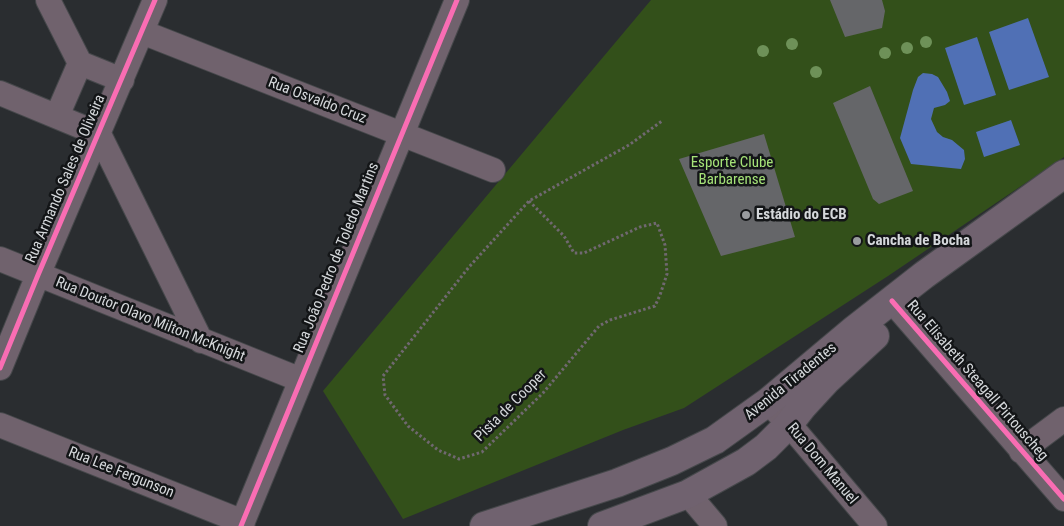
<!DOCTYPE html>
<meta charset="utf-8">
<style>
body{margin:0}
canvas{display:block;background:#2a2d30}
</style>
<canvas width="1064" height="526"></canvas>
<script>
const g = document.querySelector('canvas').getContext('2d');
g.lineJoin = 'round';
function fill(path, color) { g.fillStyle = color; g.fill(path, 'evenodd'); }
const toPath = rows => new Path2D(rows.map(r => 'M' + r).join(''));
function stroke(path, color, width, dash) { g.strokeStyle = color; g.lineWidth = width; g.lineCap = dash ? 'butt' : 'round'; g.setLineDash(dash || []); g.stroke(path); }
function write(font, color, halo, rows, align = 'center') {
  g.font = font + ' "Roboto Condensed",sans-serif'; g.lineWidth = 5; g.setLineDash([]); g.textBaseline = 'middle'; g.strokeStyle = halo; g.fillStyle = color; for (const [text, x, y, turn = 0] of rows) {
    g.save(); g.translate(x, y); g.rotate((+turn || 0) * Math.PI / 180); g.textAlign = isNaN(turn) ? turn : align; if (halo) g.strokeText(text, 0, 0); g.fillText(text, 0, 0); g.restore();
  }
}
fill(toPath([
 [651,0,1064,0,1064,157,888,276,684,408,623,430,403,519,323,391]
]), '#33501a');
fill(toPath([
 [1028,18,1049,77,1009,90,989,32],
 [977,37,996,95,964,105,945,48],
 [923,73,932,74,938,77,947,92,950,101,945,105,934,108,931,119,937,132,943,137,952,140,964,150,965,159,961,169,911,164,900,138,913,90,918,77],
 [1011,120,1020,145,984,157,976,132]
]), '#5070b5');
fill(toPath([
 [830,0,882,0,885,11,882,28,845,37],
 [870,86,913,191,879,204,873,199,833,103],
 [764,134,795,237,721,256,679,159]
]), '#656669');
const minor = toPath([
 [48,0,80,63,122,80],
 [142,32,493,170],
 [0,93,99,134,201,341],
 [57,116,80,63],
 [0,259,301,380],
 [892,301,1064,499],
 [0,368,38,275,155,0],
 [768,402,789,424,875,526],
 [0,425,243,522],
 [1021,451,1064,419],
 [688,494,715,526],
 [241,526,457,0]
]);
const major = toPath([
 [484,526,617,483,672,461,715,440,768,402,855,329,924,275,1064,174],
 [602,526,688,494,746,462,766,447,789,424,803,406,826,381,875,336]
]);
stroke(minor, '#46484b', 26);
stroke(major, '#46484b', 30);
stroke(toPath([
 [529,201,564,236,574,253,584,253,640,227,657,223,665,245,667,274,660,295,655,306,610,320,599,326,543,393,482,452,459,459,438,450,408,426,385,395,383,376,469,267,529,201,629,145,662,121]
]), '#706870', 3, [2.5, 2.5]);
stroke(minor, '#70626d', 24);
stroke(major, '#70626f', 28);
stroke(toPath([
 [892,301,1064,499],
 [0,368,38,275,155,0],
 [241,526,457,0]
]), '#f96db3', 5);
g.fillStyle = '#6e9158';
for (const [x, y] of [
 [926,42],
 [792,44],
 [907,48],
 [763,51],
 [885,53],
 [816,72]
]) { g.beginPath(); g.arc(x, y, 6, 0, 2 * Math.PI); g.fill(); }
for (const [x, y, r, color] of [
 [746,215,5,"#999c9f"],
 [857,241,5,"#999c9f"]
]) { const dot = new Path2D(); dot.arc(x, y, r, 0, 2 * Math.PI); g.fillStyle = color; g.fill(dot); stroke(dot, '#131517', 2); }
write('15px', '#d5d8db', '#131517', [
 ["Rua Osvaldo Cruz",317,101,21],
 ["Rua Armando Sales de Oliveira",66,179,-67],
 ["Rua João Pedro de Toledo Martins",337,258,-68],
 ["Rua Doutor Olavo Milton McKnight",150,320,22],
 ["Rua Elisabeth Steagall Pirtouscheg",977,381,49],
 ["Avenida Tiradentes",791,382,-39],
 ["Pista de Cooper",511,406,-45],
 ["Rua Dom Manuel",822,464,50],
 ["Rua Lee Fergunson",121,473,22]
]);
write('15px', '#a5e378', '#131517', [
 ["Esporte Clube",732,163],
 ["Barbarense",732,180]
]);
write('bold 15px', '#d5d8db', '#131517', [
 ["Estádio do ECB",756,215],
 ["Cancha de Bocha",867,241]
], 'left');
</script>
